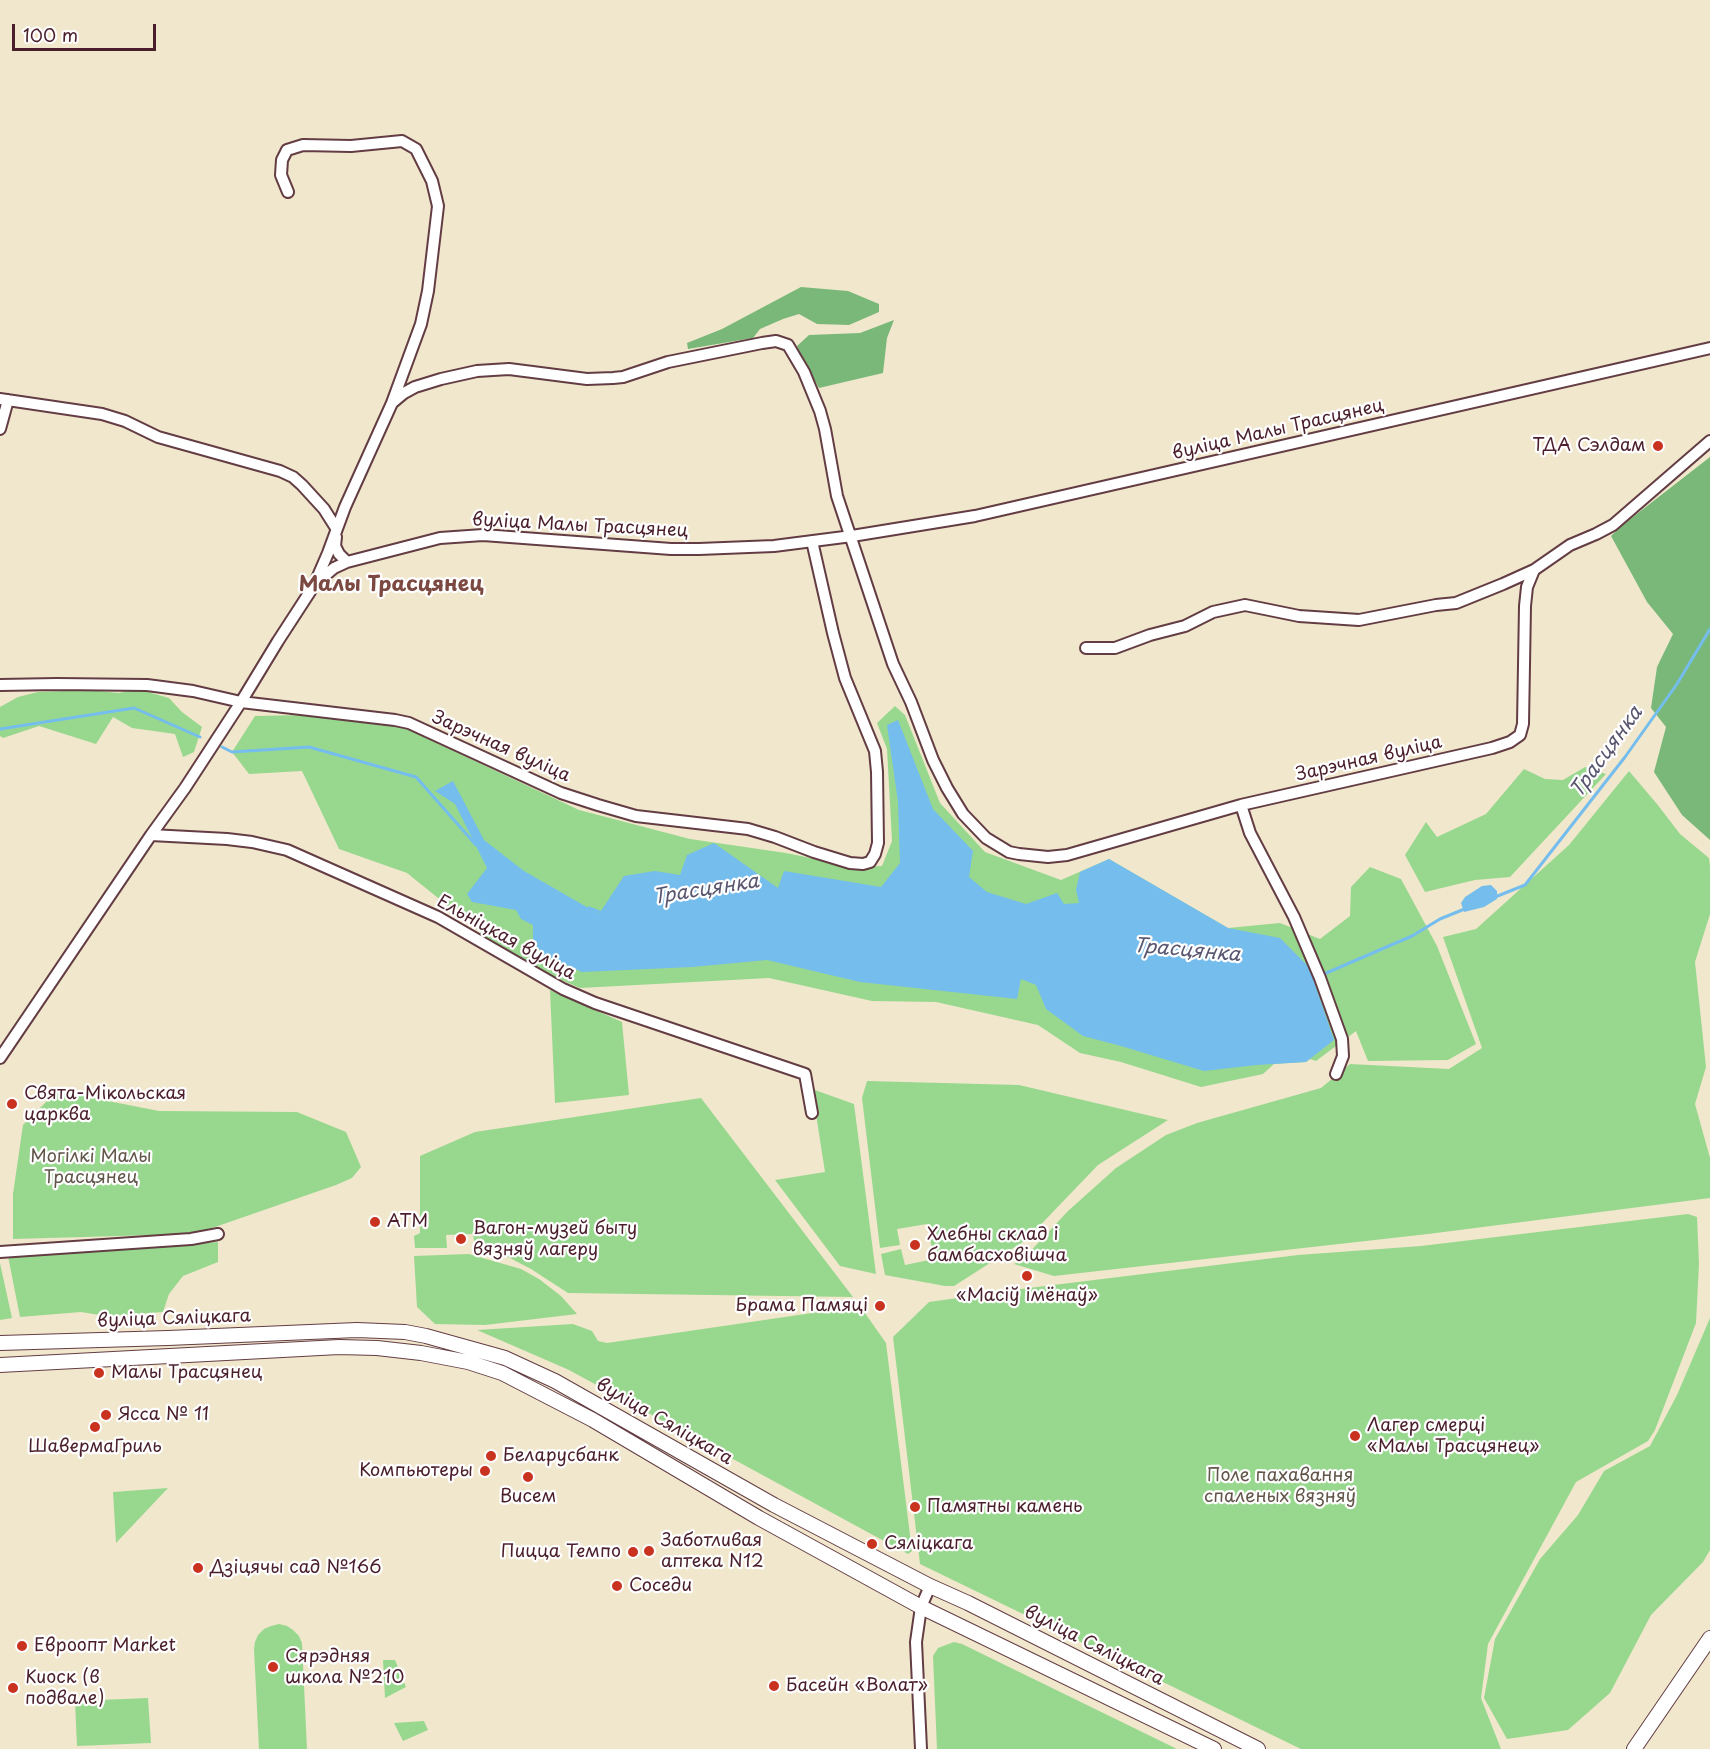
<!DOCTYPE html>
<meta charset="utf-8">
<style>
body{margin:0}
#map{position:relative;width:1710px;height:1749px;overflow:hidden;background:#f1e7cd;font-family:"Playpen Sans",sans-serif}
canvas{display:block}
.scale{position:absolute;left:12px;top:24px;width:144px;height:27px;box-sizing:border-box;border:3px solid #4a1f2b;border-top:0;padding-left:8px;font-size:18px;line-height:21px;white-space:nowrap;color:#4a1f2b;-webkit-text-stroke:4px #fff;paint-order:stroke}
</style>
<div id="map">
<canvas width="1710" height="1749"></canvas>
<div class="scale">100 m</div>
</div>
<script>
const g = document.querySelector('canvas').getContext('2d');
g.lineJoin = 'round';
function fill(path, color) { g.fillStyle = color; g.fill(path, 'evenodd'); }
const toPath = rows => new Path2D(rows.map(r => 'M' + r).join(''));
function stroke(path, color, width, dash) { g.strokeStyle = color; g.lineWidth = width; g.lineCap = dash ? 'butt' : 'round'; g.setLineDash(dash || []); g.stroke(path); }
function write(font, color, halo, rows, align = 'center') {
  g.font = font + ' "Playpen Sans",sans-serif'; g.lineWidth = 4.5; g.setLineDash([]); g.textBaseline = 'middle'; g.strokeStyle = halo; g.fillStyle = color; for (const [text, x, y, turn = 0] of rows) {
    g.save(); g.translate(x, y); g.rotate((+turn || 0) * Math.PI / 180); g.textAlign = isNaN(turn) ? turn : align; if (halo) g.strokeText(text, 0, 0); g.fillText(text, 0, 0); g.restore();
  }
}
fill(toPath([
 [137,689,169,698,182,712,202,727,194,752,183,757,175,734,132,728,113,717,96,744,39,726,3,738,0,736,0,707,18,697,38,692,87,690,119,693],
 [895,706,905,715,940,803,985,852,1061,880,1109,859,1228,928,1280,923,1320,939,1350,916,1351,887,1370,867,1401,879,1437,946,1476,1044,1448,1060,1368,1061,1356,1031,1316,1061,1310,1059,1306,1062,1274,1064,1263,1074,1201,1087,1121,1062,1080,1053,1038,1025,936,1002,872,1001,769,978,580,988,515,960,407,873,339,849,302,771,249,774,232,752,255,716,307,715,374,721,407,729,579,810,690,839,786,853,855,867,882,866,892,841,887,749,877,723],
 [1585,767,1606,774,1510,877,1475,880,1425,892,1405,855,1426,822,1437,837,1486,814,1524,769,1545,779,1563,780],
 [1629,771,1657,804,1680,834,1709,858,1710,866,1710,914,1695,962,1706,1067,1695,1104,1710,1158,1710,1198,1428,1234,1054,1276,1014,1264,1025,1257,1068,1211,1116,1168,1166,1135,1197,1123,1321,1088,1350,1064,1449,1069,1482,1048,1443,937,1476,929,1569,845],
 [550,990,622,1022,629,1095,555,1103],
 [867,1081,1019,1085,1168,1120,1098,1165,1026,1240,954,1286,945,1286,885,1275,881,1254,901,1249,905,1265,934,1259,927,1224,897,1229,900,1245,880,1248,862,1098],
 [812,1089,854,1104,876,1274,840,1266,775,1180,825,1172],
 [57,1091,159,1111,297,1112,346,1132,361,1167,352,1178,336,1185,215,1227,190,1234,13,1239,13,1194,23,1125],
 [701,1098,853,1297,568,1293,531,1269,506,1256,475,1247,473,1234,446,1235,447,1248,415,1248,414,1236,420,1233,420,1156,475,1132],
 [1688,1214,1697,1217,1699,1264,1696,1323,1655,1430,1648,1441,1576,1482,1488,1644,1481,1698,1501,1749,1301,1749,920,1564,893,1337,929,1302,1029,1288,1298,1255,1421,1246],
 [218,1242,218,1262,183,1276,169,1294,163,1312,106,1316,81,1312,20,1317,8,1256],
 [469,1254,521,1269,539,1279,561,1296,577,1314,485,1325,435,1324,417,1307,414,1256],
 [0,1263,12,1318,0,1320],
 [860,1306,886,1343,912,1551,908,1554,569,1370,477,1330,573,1324,592,1331,598,1341,607,1343],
 [1710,1318,1710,1550,1703,1562,1651,1615,1610,1693,1568,1730,1507,1739,1484,1698,1495,1639,1540,1559,1578,1515,1604,1471,1650,1446,1677,1395],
 [168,1488,116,1543,113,1492],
 [279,1624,287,1626,293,1630,299,1636,302,1643,307,1749,259,1749,254,1649,255,1642,258,1635,264,1629,271,1626],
 [954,1642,962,1644,1177,1749,937,1749,933,1656,938,1648],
 [383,1660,395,1660,406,1687,385,1698],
 [148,1698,151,1743,77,1746,75,1701],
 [424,1721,428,1730,403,1741,394,1723]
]), '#98d88e');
fill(toPath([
 [801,287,848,291,879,304,879,312,849,325,817,324,799,314,783,319,760,329,753,338,688,349,687,343,722,329],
 [894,320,887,338,883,373,819,388,802,359,797,346,809,335,860,333],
 [1710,457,1710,840,1682,815,1654,772,1666,727,1651,708,1657,667,1673,634,1647,602,1611,536,1620,527]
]), '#7ab879');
fill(toPath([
 [898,720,933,809,973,851,969,877,987,892,1026,904,1057,893,1064,904,1079,903,1076,890,1080,872,1109,859,1228,928,1280,938,1309,967,1334,1040,1306,1062,1257,1065,1204,1071,1121,1046,1083,1036,1046,1009,1036,985,1021,979,1017,999,860,982,767,960,692,967,582,972,544,955,533,942,533,925,521,919,516,910,472,902,467,894,487,868,455,804,435,791,453,781,484,840,524,871,599,914,624,876,655,871,680,875,687,855,714,843,778,888,784,871,881,887,900,863,898,802,887,725],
 [1491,885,1497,891,1497,899,1484,907,1464,912,1461,903,1465,897,1482,886]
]), '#74bded');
stroke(toPath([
 [0,729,134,708,200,737],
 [222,747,232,752,309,747,416,777,476,845],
 [1495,897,1525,885,1625,757,1677,684,1710,629],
 [589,908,602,913],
 [1324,974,1412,936,1440,919,1467,908]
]), '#74bded', 3);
const minor = toPath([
 [288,192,281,175,282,160,287,150,303,145,351,146,402,141,416,149,432,181,438,206,428,291,421,324,392,403,345,507,328,553,315,583],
 [0,399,102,414,125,421,158,437,280,471,293,477,302,485,324,509,336,528],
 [392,403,404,393,415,387,441,379,477,371,509,369,587,379,613,378,623,377,668,362,762,343,776,341,788,345,804,372,820,411,825,429,837,496,893,664,911,702,933,760,947,788,963,814,986,838,1009,852,1019,854,1048,857,1067,855,1241,805,1492,748,1510,742,1520,735,1523,724,1525,606,1527,587,1534,570,1570,545,1596,534,1613,525,1710,441],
 [0,429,8,400],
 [336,537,335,546,339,554,347,562],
 [1086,648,1115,648,1150,635,1185,626,1213,612,1245,605,1299,616,1359,620,1436,605,1456,603,1503,584,1534,570],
 [0,685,57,684,147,685,193,691,241,702,395,720,409,723,561,793,598,805,636,816,748,829,775,837,814,852,850,863,863,864,870,862,875,854,878,843,877,772,875,751,845,678,833,633,812,541],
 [1241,805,1250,833,1294,917,1320,978,1342,1039,1343,1056,1336,1074],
 [151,835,227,839,252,842,287,850,438,917,563,989,595,1003,805,1074,812,1113],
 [0,1058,151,835,185,788,241,702,278,641,315,584,334,568,347,562,440,538,483,535,671,549,699,549,774,546,852,536,975,516,1710,348],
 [0,1252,191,1239,218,1234],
 [921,1749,916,1642,921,1607,930,1586]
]);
const major = toPath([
 [0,1343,168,1338,357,1330,405,1332,426,1336,505,1358,555,1381,774,1505,930,1586,968,1603,1258,1749],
 [0,1365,339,1347,377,1348,421,1353,468,1362,502,1373,593,1420,759,1518,921,1607,1214,1749],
 [1634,1749,1710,1638]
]);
stroke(minor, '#633d43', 14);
stroke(major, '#633d43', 16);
stroke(minor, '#fff', 10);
stroke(major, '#fff', 14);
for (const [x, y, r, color] of [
 [1658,446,6,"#c8321e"],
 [12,1104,6,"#c8321e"],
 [375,1222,6,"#c8321e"],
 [461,1239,6,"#c8321e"],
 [915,1245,6,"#c8321e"],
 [1027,1276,6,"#c8321e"],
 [880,1306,6,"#c8321e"],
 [99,1373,6,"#c8321e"],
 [106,1415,6,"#c8321e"],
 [95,1427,6,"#c8321e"],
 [1355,1436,6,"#c8321e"],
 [491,1456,6,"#c8321e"],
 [485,1471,6,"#c8321e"],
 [528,1477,6,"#c8321e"],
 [915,1507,6,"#c8321e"],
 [872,1544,6,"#c8321e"],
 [649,1551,6,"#c8321e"],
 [633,1552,6,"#c8321e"],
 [198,1568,6,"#c8321e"],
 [617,1586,6,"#c8321e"],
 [22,1646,6,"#c8321e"],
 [273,1667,6,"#c8321e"],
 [774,1686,6,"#c8321e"],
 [13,1688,6,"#c8321e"]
]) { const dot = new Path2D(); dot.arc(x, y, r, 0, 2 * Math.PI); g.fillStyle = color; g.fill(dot); stroke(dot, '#fff', 2); }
write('18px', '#4a1f2b', '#fff', [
 ["вуліца Малы Трасцянец",1278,430,-13],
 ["вуліца Малы Трасцянец",580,526,3],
 ["Зарэчная вуліца",501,747,24],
 ["Зарэчная вуліца",1369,759,-13],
 ["Ельніцкая вуліца",506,938,29],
 ["вуліца Сяліцкага",174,1319,-2],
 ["вуліца Сяліцкага",664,1422,30],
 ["вуліца Сяліцкага",1094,1646,27]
]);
write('18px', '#4a1f2b', '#fff', [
 ["ТДА Сэлдам",1646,446,"right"],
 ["Свята-Мікольская",24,1094],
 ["царква",24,1115],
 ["АТМ",387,1222],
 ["Вагон-музей быту",473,1229],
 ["вязняў лагеру",473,1250],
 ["Хлебны склад і",927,1235],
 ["бамбасховішча",927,1256],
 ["«Масіў імёнаў»",1027,1296,"center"],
 ["Брама Памяці",868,1306,"right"],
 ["Малы Трасцянец",111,1373],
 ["Ясса № 11",118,1415],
 ["Лагер смерці",1367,1426],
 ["«Малы Трасцянец»",1367,1447],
 ["ШавермаГриль",95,1447,"center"],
 ["Беларусбанк",503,1456],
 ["Компьютеры",473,1471,"right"],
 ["Висем",528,1497,"center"],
 ["Памятны камень",927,1507],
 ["Заботливая",661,1541],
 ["аптека N12",661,1562],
 ["Сяліцкага",884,1544],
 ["Пицца Темпо",621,1552,"right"],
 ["Дзіцячы сад №166",210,1568],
 ["Соседи",629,1586],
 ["Евроопт Market",34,1646],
 ["Сярэдняя",285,1657],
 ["школа №210",285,1678],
 ["Киоск (в",25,1678],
 ["подвале)",25,1699],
 ["Басейн «Волат»",786,1686]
], 'left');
write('18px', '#615649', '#fff', [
 ["Могілкі Малы",91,1157],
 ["Трасцянец",91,1178],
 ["Поле пахавання",1280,1476],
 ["спаленых вязняў",1280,1497]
]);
write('italic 20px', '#59566f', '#fff', [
 ["Трасцянка",1607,752,-54],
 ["Трасцянка",706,890,-9],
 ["Трасцянка",1187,951,5]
]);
write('bold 21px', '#7b4942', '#fff', [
 ["Малы Трасцянец",391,585]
]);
</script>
